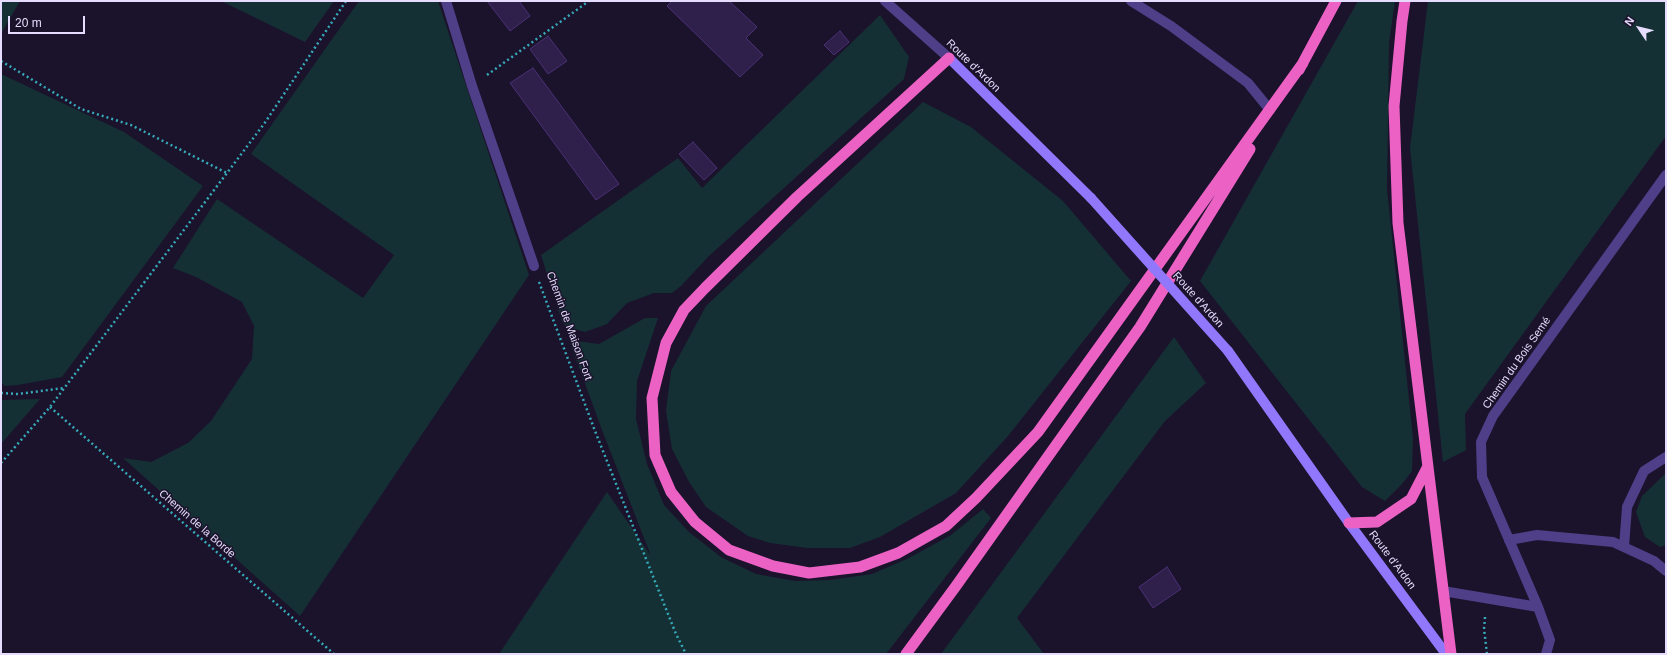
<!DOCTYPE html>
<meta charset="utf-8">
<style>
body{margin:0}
#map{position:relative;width:1667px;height:655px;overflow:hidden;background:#1b122b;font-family:Arial,sans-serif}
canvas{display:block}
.frame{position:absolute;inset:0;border:2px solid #e6ddfe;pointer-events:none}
.north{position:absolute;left:1619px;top:8px;width:40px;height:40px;-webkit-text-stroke:3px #1b122b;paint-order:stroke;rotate:305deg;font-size:11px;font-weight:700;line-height:16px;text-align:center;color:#e6ddfe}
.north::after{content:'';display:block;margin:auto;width:14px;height:18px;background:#e6ddfe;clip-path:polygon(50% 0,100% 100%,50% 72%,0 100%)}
.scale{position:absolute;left:8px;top:16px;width:77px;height:18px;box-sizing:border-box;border:2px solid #e6ddfe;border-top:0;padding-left:5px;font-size:12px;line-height:14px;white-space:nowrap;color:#e6ddfe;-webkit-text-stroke:3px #1b122b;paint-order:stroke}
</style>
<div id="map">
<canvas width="1667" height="655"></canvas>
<div class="frame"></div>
<div class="north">N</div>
<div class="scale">20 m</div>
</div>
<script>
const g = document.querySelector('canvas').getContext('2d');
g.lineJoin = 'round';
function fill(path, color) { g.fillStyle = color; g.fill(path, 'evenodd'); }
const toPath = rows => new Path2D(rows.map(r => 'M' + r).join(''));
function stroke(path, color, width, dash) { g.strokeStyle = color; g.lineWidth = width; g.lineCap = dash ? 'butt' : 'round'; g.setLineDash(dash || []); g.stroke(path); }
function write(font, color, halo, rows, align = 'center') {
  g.font = font + ' Arial,sans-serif'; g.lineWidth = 3; g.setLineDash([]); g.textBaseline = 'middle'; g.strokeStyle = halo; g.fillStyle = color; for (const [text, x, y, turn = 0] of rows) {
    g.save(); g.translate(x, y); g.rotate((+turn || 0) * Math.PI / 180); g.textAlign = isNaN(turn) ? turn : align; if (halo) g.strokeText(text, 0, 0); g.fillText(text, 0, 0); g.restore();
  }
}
fill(toPath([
 [1,1,20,1,1,34],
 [221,1,334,1,305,42],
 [359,1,438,1,529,275,300,616,123,458,151,462,188,443,211,421,252,359,254,326,242,302,196,277,173,268,217,199,363,298,394,255,251,154],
 [1358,1,1395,1,1389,43,1387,189,1413,438,1412,471,1402,484,1385,501,1362,487,1200,281],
 [1428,1,1666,1,1666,136,1465,414,1466,450,1443,462,1410,148],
 [880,15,909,57,904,79,708,257,681,286,672,293,654,293,627,303,607,324,585,332,567,327,562,322,541,255,678,158,702,188],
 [1,74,124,132,203,186,62,377,18,385,5,386,1,382],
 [923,102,971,127,1063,201,1131,281,1008,436,956,493,880,537,850,548,808,548,770,543,748,536,706,507,689,482,672,449,666,411,671,371,706,306],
 [645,318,658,318,637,381,636,419,647,464,664,505,689,532,721,557,756,574,795,581,830,580,872,574,909,558,951,535,983,509,991,518,886,654,499,654,607,492,651,556,602,430,569,340,599,344],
 [1174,337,1206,383,1165,421,1017,618,1044,654,941,654],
 [40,399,1,444,1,400],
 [1666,473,1666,545,1660,547,1645,537,1636,512,1642,496]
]), '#153035');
const building = toPath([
 [487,1,519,1,530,16,510,31,487,1],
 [672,1,729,1,757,27,746,38,763,55,740,77,667,6,672,1],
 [840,31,849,42,834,55,824,45,840,31],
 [548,36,567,61,548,74,530,49,548,36],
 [533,68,619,184,596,200,510,83,533,68],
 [693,142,717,168,704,180,679,154,693,142],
 [1167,567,1181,589,1153,608,1139,587,1167,567]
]);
fill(building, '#2f1f4b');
stroke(building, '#4b3177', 1);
stroke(toPath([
 [1,61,81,109,131,125,227,173],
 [487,75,589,1],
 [539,282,595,431,676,634,686,654],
 [1,393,18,394,64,388],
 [50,407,334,654],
 [1,463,50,407,264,124,346,1],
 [1485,617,1484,629,1487,654]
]), '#35abba', 2.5, [2, 3]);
stroke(toPath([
 [1131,1,1171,26,1248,83,1270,110],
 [1509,540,1537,535,1613,542,1654,561,1666,571],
 [1624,547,1627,507,1644,471,1666,457]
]), '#4e3f88', 10);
stroke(toPath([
 [446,1,472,86,534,266],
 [1443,591,1538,607],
 [1546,654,1550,640,1538,607,1482,477,1481,442,1493,416,1666,175]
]), '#4e3f88', 10);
stroke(toPath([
 [885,1,949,58]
]), '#4e3f88', 10);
stroke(toPath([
 [949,58,1091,198],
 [1228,351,1349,523,1446,654]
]), '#9177fb', 10);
stroke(toPath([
 [1405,1,1402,21,1394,106,1398,223,1451,654],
 [949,58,797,197,705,288,684,310,666,343,652,398,655,455,671,492,695,522,729,550,773,566,809,573,860,567,898,553,946,526,976,498,1038,432,1303,63],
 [1299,70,1336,1],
 [1349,523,1377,522,1411,499,1427,468],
 [906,654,956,586,1140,327,1250,149]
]), '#ec62c4', 11);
stroke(toPath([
 [1091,198,1228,351]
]), '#9177fb', 10);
write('11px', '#e6ddfe', '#1b122b', [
 ["Route d'Ardon",973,66,44],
 ["Route d'Ardon",1198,300,48],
 ["Chemin de Maison Fort",569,326,70],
 ["Chemin du Bois Semé",1517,363,-55],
 ["Chemin de la Borde",197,524,41],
 ["Route d'Ardon",1392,560,53]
]);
</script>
